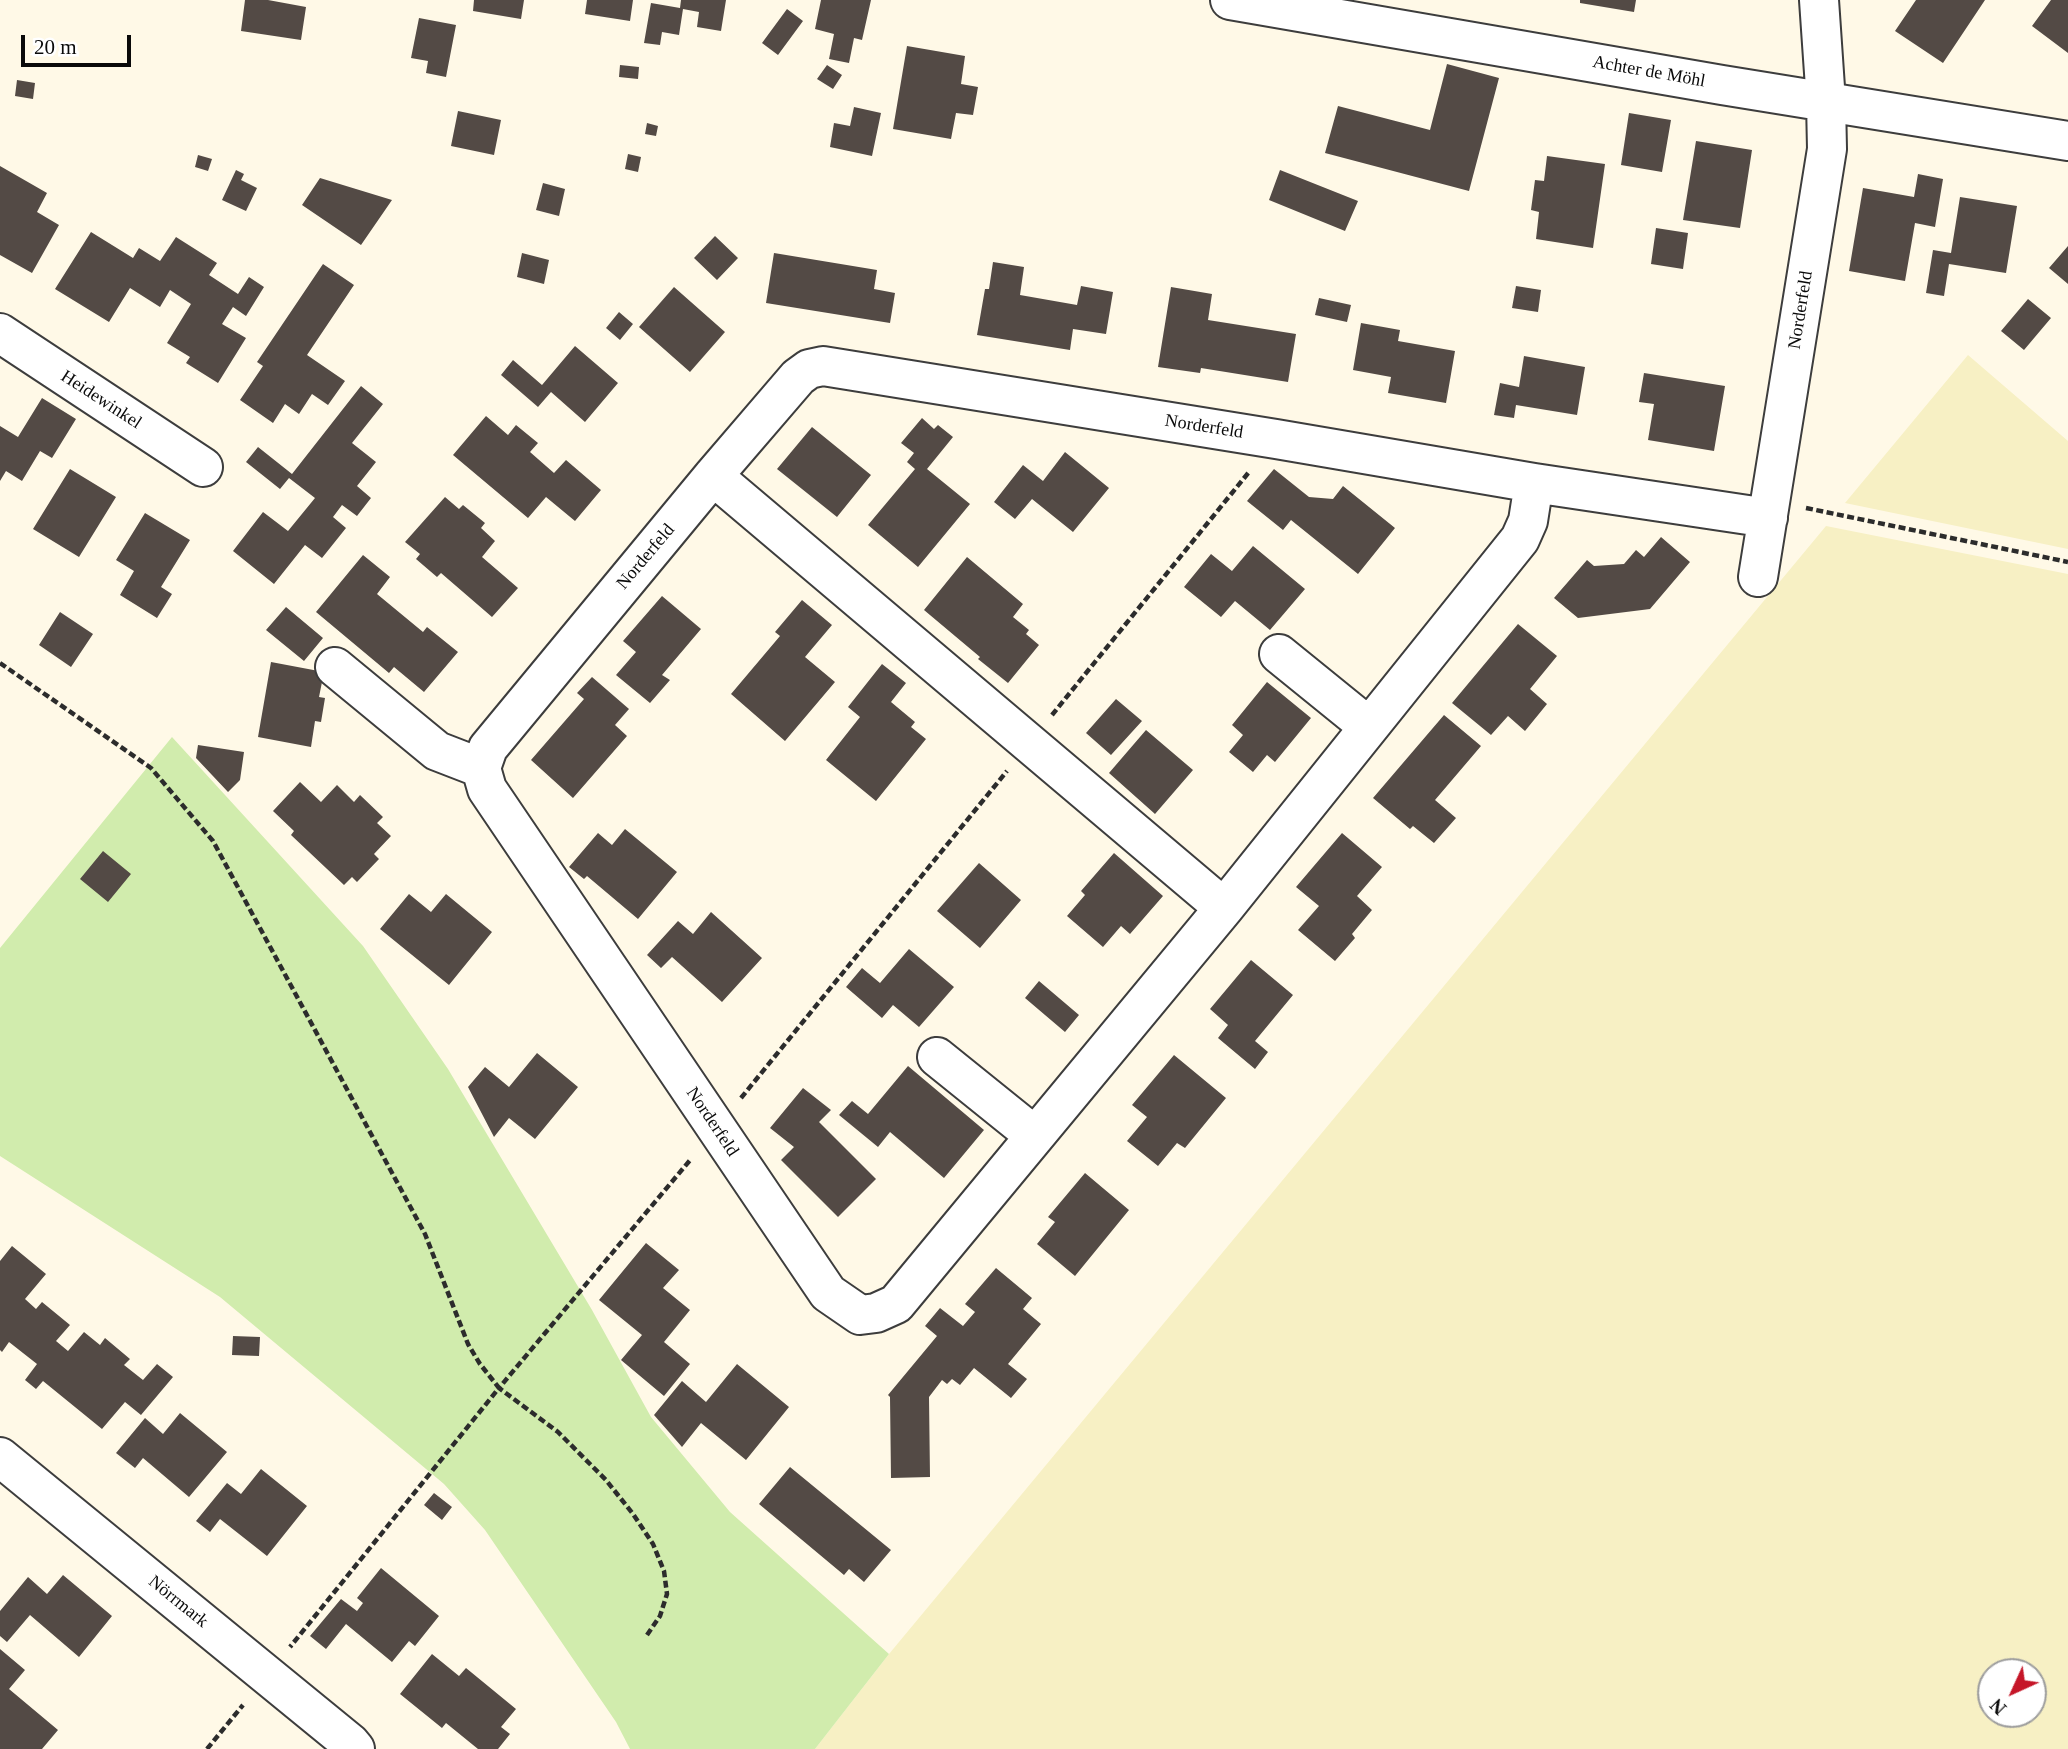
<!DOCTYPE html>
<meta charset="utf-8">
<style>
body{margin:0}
#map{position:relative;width:2068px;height:1749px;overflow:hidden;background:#fff9e7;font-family:Georgia,serif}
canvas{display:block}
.north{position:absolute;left:1977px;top:1658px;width:70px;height:70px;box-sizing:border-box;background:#fff;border:2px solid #9d9d9d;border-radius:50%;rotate:225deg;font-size:19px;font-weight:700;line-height:28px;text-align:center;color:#0a0a0a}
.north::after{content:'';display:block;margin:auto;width:24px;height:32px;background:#c51628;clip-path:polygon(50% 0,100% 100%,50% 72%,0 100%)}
.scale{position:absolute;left:21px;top:35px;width:110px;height:32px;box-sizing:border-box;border:4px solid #0a0a0a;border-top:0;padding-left:9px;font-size:21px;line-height:24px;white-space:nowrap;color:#0a0a0a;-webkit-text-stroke:5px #fff;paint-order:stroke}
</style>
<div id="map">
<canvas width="2068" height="1749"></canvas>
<div class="north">N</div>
<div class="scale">20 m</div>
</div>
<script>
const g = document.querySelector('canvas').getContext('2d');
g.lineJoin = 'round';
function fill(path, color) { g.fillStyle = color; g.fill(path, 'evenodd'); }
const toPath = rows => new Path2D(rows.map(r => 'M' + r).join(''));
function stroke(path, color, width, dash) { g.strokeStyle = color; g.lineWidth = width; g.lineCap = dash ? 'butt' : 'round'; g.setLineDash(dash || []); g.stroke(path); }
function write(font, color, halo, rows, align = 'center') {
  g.font = font + ' Georgia,serif'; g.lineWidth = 7; g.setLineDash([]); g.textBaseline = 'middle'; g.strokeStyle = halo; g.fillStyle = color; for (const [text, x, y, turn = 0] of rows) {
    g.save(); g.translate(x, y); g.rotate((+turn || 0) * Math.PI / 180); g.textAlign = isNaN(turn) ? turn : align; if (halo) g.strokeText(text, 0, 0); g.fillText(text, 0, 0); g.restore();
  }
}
fill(toPath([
 [1968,355,2068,441,2068,549,1845,503],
 [1826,526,2068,574,2068,1749,815,1749,889,1654],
 [1991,1672,2033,1672,2033,1714,1991,1714]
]), '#f7f0c4');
fill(toPath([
 [172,737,363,946,448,1069,592,1310,651,1417,730,1512,889,1654,815,1749,630,1749,616,1722,485,1530,444,1484,220,1297,0,1156,0,948]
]), '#d1ecad');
fill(toPath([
 [245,0,268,0,306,7,301,40,241,31],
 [474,0,524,0,521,19,473,11],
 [587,0,633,0,630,21,585,14],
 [681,0,726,0,721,31,697,27,699,12,683,9,679,35,662,32,660,45,644,43,651,3,680,8],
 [821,0,871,0,862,40,854,38,849,63,829,59,834,34,815,29],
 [1580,0,1636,0,1634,12,1580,3],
 [1916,0,1985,0,1943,63,1895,31],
 [2051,0,2068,0,2068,53,2032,26],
 [787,9,803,21,778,55,762,43],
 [419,18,456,25,446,77,426,73,428,61,411,58],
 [907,46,965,56,961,84,978,87,973,115,956,113,951,139,893,129],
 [1447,64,1499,78,1469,191,1325,153,1338,106,1430,130],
 [620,65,639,67,638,79,619,77],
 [827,65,842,75,833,89,817,79],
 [17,80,35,83,33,99,15,96],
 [854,107,881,113,872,156,830,147,834,123,850,126],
 [458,111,501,120,494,155,451,146],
 [1629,113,1671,120,1662,172,1621,165],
 [647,123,658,126,656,136,645,134],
 [1696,141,1752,150,1740,228,1683,220],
 [628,154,641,157,638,172,625,169],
 [198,155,212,159,208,171,195,167],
 [1547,156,1605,164,1593,248,1536,239,1539,212,1531,210,1535,180,1544,181],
 [0,166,47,193,37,212,59,225,32,273,0,255],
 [236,170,244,174,241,180,257,188,246,211,222,200],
 [1280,170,1358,201,1345,231,1269,200],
 [1918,174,1943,179,1935,227,1915,223,1905,281,1849,271,1863,188,1914,197],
 [320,178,392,200,361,245,302,205],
 [543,183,565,189,559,216,536,210],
 [1960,197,2017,206,2006,273,1949,264,1944,296,1926,293,1933,250,1951,253],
 [1656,228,1688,233,1683,269,1651,264],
 [91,232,133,258,139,248,160,261,176,237,217,263,209,275,238,294,249,277,264,287,246,316,233,307,222,324,246,338,218,383,186,363,190,357,167,343,191,304,170,290,160,307,130,288,109,322,55,289],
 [715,236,738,258,717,280,694,258],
 [2068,246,2068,284,2049,268],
 [522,253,549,260,544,284,517,277],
 [774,253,877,270,874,289,895,293,890,323,766,303],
 [993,262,1024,267,1020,295,1077,305,1081,286,1113,292,1106,334,1073,329,1070,350,977,335,985,289,989,289],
 [323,264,354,285,307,355,345,381,328,405,312,394,299,414,285,404,273,423,240,400,263,366,257,362],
 [1516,286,1541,290,1538,312,1512,308],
 [674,287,725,332,690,372,639,327],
 [1171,287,1212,294,1208,320,1296,334,1288,382,1201,368,1200,373,1158,367],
 [1319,298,1351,305,1347,322,1315,315],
 [2028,299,2051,318,2024,350,2001,331],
 [619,312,633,324,620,340,606,328],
 [1361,323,1400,330,1398,341,1455,351,1446,403,1388,393,1391,377,1353,370],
 [575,346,618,383,585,422,551,392,538,407,501,375,513,360,542,385],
 [1524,356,1585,367,1577,415,1516,405,1514,418,1494,415,1500,383,1519,387],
 [1644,373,1725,386,1714,451,1648,440,1654,404,1639,402],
 [361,386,383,404,352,443,376,462,357,486,371,498,357,516,342,505,333,517,346,528,322,558,305,545,274,584,233,551,263,512,288,531,315,498,289,478,280,489,246,462,258,447,292,474],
 [42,398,76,419,52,458,40,451,22,481,6,471,0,481,0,426,18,437],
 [486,416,508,435,516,425,538,443,530,452,554,473,566,460,601,490,575,521,546,497,528,518,453,455],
 [922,418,934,429,938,425,953,437,927,469,970,504,918,567,868,525,915,469,907,462,914,453,901,443],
 [812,427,871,475,837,517,777,469],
 [1065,452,1109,488,1073,532,1032,499,1015,519,994,502,1023,465,1043,481],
 [70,469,116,497,79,557,33,529],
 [1274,469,1309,497,1333,499,1343,486,1395,528,1358,574,1291,520,1283,530,1247,501],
 [445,497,459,509,463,505,485,523,481,528,495,541,482,557,518,588,492,617,441,573,437,577,416,559,420,554,405,542],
 [145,513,190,540,161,587,172,594,157,618,120,595,134,571,116,560],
 [1661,537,1690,562,1650,609,1578,618,1554,598,1587,560,1594,566,1624,564,1636,550,1644,557],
 [1253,546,1305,589,1270,630,1235,601,1221,617,1184,587,1211,554,1232,571],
 [363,555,390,577,377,594,423,632,427,627,458,652,424,692,394,667,389,673,316,612],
 [967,557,1023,604,1013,617,1029,630,1026,634,1039,645,1008,683,978,659,980,657,924,610],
 [662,596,701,629,662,675,670,680,650,703,616,675,636,652,623,641],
 [802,600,832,625,805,657,835,682,785,741,731,694,780,636,775,632],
 [286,607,323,638,304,661,266,630],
 [60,612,93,634,71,667,39,645],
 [1518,624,1557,656,1530,689,1547,704,1525,731,1508,716,1491,735,1452,703],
 [271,662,324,672,319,697,325,698,321,722,315,721,311,747,258,737],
 [882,664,906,683,891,702,915,722,911,727,926,739,876,801,826,760,860,717,848,707],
 [592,677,629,709,615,725,627,736,573,798,531,760,584,699,577,693],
 [1267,682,1311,718,1275,762,1267,755,1253,772,1229,752,1243,735,1232,725],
 [1116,699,1142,721,1111,755,1086,733],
 [1444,715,1481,746,1435,800,1456,818,1434,843,1413,826,1410,829,1373,798],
 [1146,730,1193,770,1155,814,1109,773],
 [198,745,244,752,240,780,228,792,196,758],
 [300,782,321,802,337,785,354,802,360,795,383,817,377,823,391,836,374,854,379,859,357,882,352,877,344,885,291,835,294,831,273,811],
 [625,829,677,872,638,919,587,876,584,879,569,867,598,833,612,845],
 [1342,833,1382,867,1357,896,1372,910,1352,934,1355,938,1335,961,1298,930,1319,906,1296,887],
 [103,851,131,874,108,902,80,879],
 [1114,853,1163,896,1130,934,1121,926,1103,947,1067,916,1085,895,1081,891],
 [979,863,1021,900,980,948,937,911],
 [409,894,431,912,446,894,492,932,449,985,380,929],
 [711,912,762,958,722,1002,672,957,661,968,647,955,678,921,693,934],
 [909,949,954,987,919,1027,893,1005,882,1018,846,987,862,968,880,983],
 [1251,960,1293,995,1255,1041,1268,1052,1255,1069,1218,1038,1228,1025,1210,1009],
 [1039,981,1079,1015,1065,1032,1025,998],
 [537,1053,578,1087,535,1139,509,1118,494,1137,468,1087,485,1067,509,1087],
 [1174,1055,1226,1098,1185,1148,1177,1143,1158,1166,1127,1141,1147,1117,1132,1105],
 [908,1066,984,1130,944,1178,890,1132,878,1147,839,1115,852,1101,868,1114],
 [803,1088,831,1110,819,1122,876,1179,838,1217,781,1160,794,1147,770,1128],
 [1085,1173,1129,1210,1075,1276,1037,1244,1055,1222,1048,1217],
 [646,1243,679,1270,663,1288,690,1310,664,1342,690,1364,664,1396,621,1360,642,1335,599,1300],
 [12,1246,46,1274,25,1299,36,1309,42,1302,70,1325,56,1341,68,1351,84,1332,100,1345,105,1338,130,1359,124,1365,143,1380,157,1364,173,1377,141,1415,125,1402,102,1429,43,1381,36,1389,25,1380,37,1364,9,1342,2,1352,0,1350,0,1261],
 [996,1268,1032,1298,1023,1309,1041,1324,1008,1364,1027,1379,1011,1398,974,1368,960,1385,952,1379,947,1384,942,1380,929,1397,930,1477,891,1478,890,1397,888,1395,937,1336,925,1326,940,1308,963,1326,975,1312,965,1304],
 [233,1336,260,1337,259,1356,232,1355],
 [737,1364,789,1407,746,1460,701,1423,682,1447,654,1415,682,1381,706,1402],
 [180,1413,227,1452,189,1497,143,1458,135,1468,116,1453,145,1418,163,1434],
 [790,1467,891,1550,864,1582,849,1569,844,1575,759,1504],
 [261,1469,307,1506,267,1556,220,1519,210,1532,196,1521,227,1483,241,1494],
 [434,1493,452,1507,442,1520,424,1505],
 [381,1568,439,1616,415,1646,409,1641,392,1662,346,1624,326,1649,310,1636,341,1599,357,1611,363,1603,357,1598],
 [63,1575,112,1616,79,1657,30,1615,7,1642,0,1636,0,1611,28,1577,47,1594],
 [0,1649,25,1670,9,1689,58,1730,42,1749,0,1749],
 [432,1654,459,1676,466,1668,516,1709,501,1727,510,1734,498,1749,478,1749,446,1723,442,1728,400,1694]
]), '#534a45');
const minor = toPath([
 [1230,0,1722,85,2068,141],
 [0,333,203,467],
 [713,476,1224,908],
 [1534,483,1528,521,1520,539,1224,908,896,1304,876,1313,860,1315,828,1293,487,789,481,768,488,748,713,476,798,377,809,369,823,366,1276,439,1534,483,1768,518],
 [1758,577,1827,149,1826,102,1819,0],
 [1279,654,1369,727],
 [335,667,437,751,481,768],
 [937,1057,1035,1136],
 [0,1457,350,1743,355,1749]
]);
stroke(minor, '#3d3d3d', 42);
stroke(toPath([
 [1806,508,2068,562],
 [0,663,151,768,213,841,425,1234,468,1344,480,1364,499,1388,290,1647],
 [1052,715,1249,472],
 [741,1098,1007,771],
 [647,1635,660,1616,667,1594,664,1571,653,1544,633,1514,606,1480,558,1432,499,1388,691,1159],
 [207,1749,243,1705]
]), '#2c2c2c', 4.5, [7, 3.5]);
stroke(minor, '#fff', 38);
write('18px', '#0a0a0a', '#fff', [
 ["Achter de Möhl",1649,72,10],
 ["Norderfeld",1801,310,-81],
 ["Heidewinkel",101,400,33],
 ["Norderfeld",1204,427,9],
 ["Norderfeld",646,557,-50],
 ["Norderfeld",712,1122,56],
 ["Nörrmark",178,1602,39]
]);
</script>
